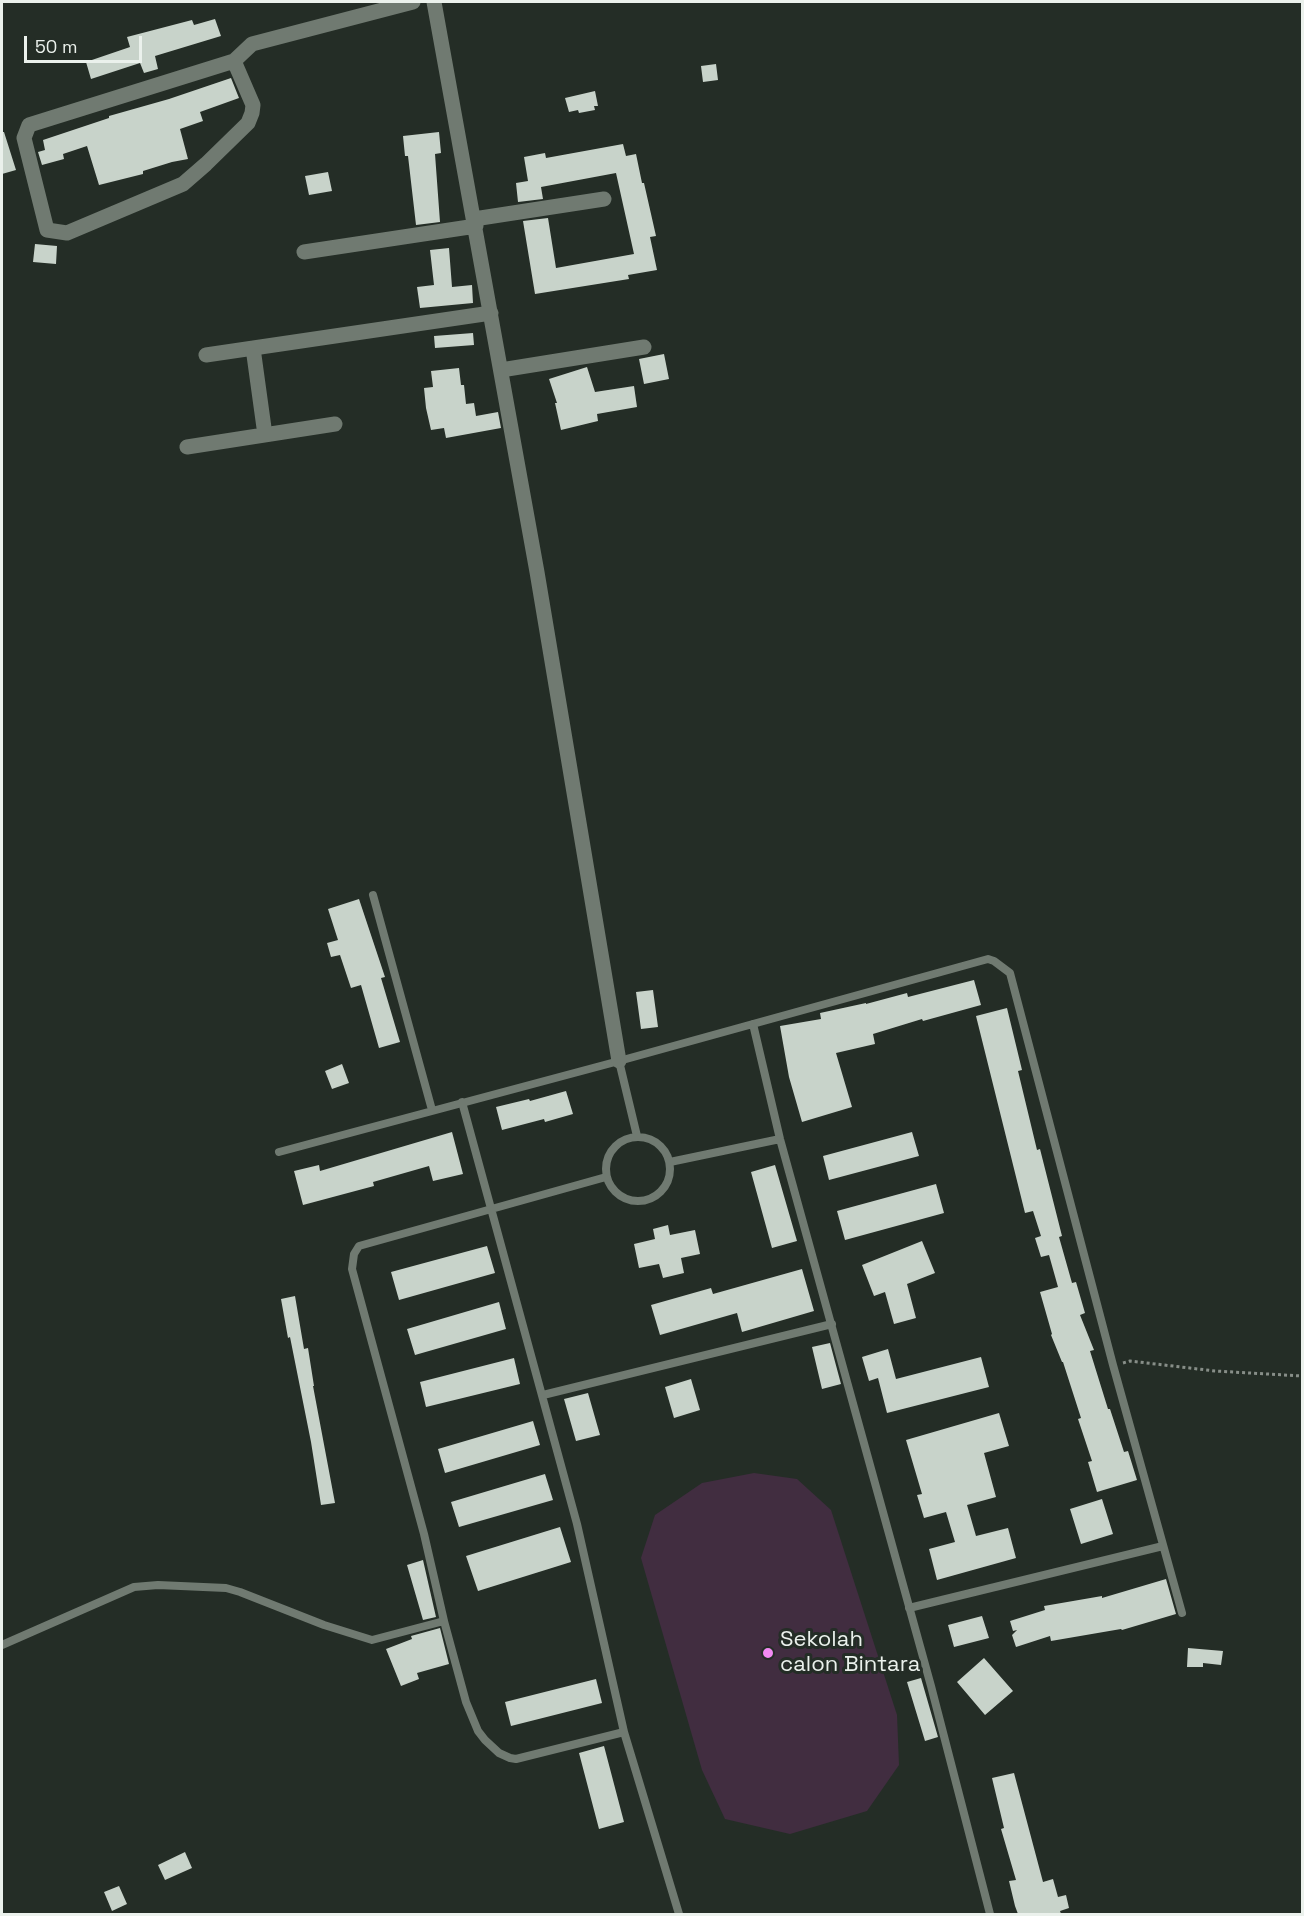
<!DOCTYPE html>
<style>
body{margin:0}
#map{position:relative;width:1304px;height:1916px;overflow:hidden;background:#242d26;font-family:"Space Grotesk",sans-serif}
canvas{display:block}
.frame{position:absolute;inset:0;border:3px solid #ebf1ec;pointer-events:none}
.scale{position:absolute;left:24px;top:36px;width:118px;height:27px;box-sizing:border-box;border:3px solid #ebf1ec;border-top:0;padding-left:8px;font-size:18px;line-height:21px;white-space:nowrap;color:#ebf1ec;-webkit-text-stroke:4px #242d26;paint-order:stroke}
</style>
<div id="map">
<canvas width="1304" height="1916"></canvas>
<div class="frame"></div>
<div class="scale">50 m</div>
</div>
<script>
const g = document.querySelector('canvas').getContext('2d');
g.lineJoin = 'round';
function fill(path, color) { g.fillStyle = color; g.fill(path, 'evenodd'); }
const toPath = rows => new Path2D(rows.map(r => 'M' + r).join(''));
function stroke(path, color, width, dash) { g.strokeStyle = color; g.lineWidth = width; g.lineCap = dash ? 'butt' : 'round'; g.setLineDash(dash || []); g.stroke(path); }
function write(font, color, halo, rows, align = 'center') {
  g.font = font + ' "Space Grotesk",sans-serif'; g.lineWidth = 6; g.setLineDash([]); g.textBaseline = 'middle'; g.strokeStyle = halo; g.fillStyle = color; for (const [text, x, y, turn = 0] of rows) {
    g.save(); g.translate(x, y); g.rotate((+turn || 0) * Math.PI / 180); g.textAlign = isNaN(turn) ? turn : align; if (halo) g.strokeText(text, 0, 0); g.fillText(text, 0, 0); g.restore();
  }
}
fill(toPath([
 [754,1473,797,1479,831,1510,897,1715,899,1765,867,1811,790,1834,725,1819,702,1770,641,1558,655,1515,702,1483]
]), '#412d40');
fill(toPath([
 [215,19,221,36,155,56,158,69,144,73,140,63,91,79,86,62,130,47,127,37,192,20,194,25],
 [716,64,718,80,703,82,701,66],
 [231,78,239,98,200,112,203,121,180,129,188,159,172,162,143,171,143,174,99,185,87,146,63,154,64,159,42,165,38,152,45,150,43,140,109,118,109,116,169,99],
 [595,91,598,106,594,106,595,110,579,113,578,110,569,112,565,98],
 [2,132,4,132,16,170,2,174],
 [439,132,441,153,435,154,440,222,416,225,408,156,405,156,403,136],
 [623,144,626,156,636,154,642,183,644,183,656,236,650,237,657,270,628,275,629,279,535,294,523,221,548,218,556,268,634,254,616,173,541,187,543,199,518,202,516,183,528,181,524,157,545,153,546,158],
 [328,172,332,191,309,195,305,176],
 [35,244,57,246,56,264,33,262],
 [449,248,452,287,472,285,473,303,420,308,417,287,434,285,430,250],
 [473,333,474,345,435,348,434,336],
 [664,354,669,379,644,384,639,359],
 [587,367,595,392,634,386,637,407,597,414,598,421,561,430,555,403,557,403,549,379],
 [459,368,461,385,464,385,466,404,474,403,476,416,498,412,501,428,446,438,444,428,431,430,426,408,424,388,433,387,431,371],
 [359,899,385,977,381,978,400,1042,379,1048,361,985,351,988,340,955,331,957,327,943,338,940,328,909],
 [974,980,981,1005,923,1021,922,1019,873,1034,875,1044,836,1053,852,1107,802,1122,789,1077,780,1026,821,1019,820,1013,866,1003,866,1004,907,993,908,997],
 [653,990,658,1027,641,1029,636,992],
 [1007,1008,1022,1070,1018,1071,1037,1150,1040,1149,1062,1236,1059,1237,1072,1283,1076,1282,1085,1313,1080,1315,1094,1350,1090,1351,1108,1409,1110,1409,1124,1452,1128,1451,1137,1480,1097,1492,1088,1462,1092,1461,1078,1419,1081,1418,1063,1362,1062,1362,1051,1335,1052,1334,1040,1292,1058,1287,1049,1255,1041,1257,1035,1238,1041,1236,1033,1211,1025,1213,976,1016],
 [342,1064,349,1083,332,1089,325,1071],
 [566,1091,573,1114,545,1122,544,1119,502,1130,496,1107,529,1099,530,1101],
 [452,1132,463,1174,433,1181,429,1166,373,1182,374,1186,303,1205,294,1171,319,1165,320,1171],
 [912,1132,919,1156,829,1180,823,1156],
 [775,1165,797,1241,772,1248,751,1172],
 [936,1184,944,1213,845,1240,837,1211],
 [668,1225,670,1235,695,1230,700,1254,681,1258,684,1273,663,1278,659,1264,639,1268,634,1244,655,1239,653,1229],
 [922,1241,935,1273,907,1284,916,1318,894,1324,885,1292,874,1296,862,1265],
 [487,1246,495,1273,399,1300,391,1272],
 [802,1269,814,1311,742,1332,737,1313,660,1335,651,1305,711,1288,713,1294],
 [295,1296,304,1349,308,1348,314,1386,313,1386,335,1503,321,1505,311,1442,290,1337,288,1338,281,1299],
 [499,1302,506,1329,415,1355,407,1329],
 [830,1343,841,1384,822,1389,812,1347],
 [888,1349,896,1379,981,1357,989,1387,887,1413,878,1378,869,1381,862,1357],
 [514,1358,520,1384,426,1407,420,1382],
 [691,1379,700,1410,674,1418,665,1387],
 [588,1393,600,1435,576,1441,564,1399],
 [999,1413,1009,1446,984,1453,996,1497,967,1505,976,1536,1008,1528,1016,1558,937,1580,929,1549,955,1542,946,1512,924,1518,917,1495,922,1494,906,1440],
 [533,1421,540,1445,445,1473,438,1449],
 [545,1474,553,1500,459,1527,451,1502],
 [1102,1499,1113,1534,1081,1544,1070,1509],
 [560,1527,571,1562,478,1591,466,1556],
 [423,1560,436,1617,423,1620,407,1565],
 [1166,1579,1176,1614,1122,1630,1121,1629,1051,1641,1050,1636,1016,1647,1012,1635,1017,1630,1013,1631,1010,1621,1045,1610,1044,1606,1102,1596,1102,1598],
 [982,1616,989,1638,954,1647,948,1625],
 [440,1628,449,1664,417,1673,419,1679,401,1686,386,1649,412,1639,411,1636],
 [1188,1648,1223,1651,1221,1665,1203,1663,1203,1667,1187,1667],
 [984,1658,1013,1691,985,1715,957,1682],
 [921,1678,938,1737,925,1741,907,1682],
 [596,1679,602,1703,511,1726,505,1702],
 [604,1746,624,1822,599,1829,579,1753],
 [1014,1773,1043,1882,1053,1879,1058,1897,1066,1895,1069,1908,1060,1911,1061,1914,1018,1914,1015,1906,1009,1881,1016,1880,1001,1829,1004,1828,992,1778],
 [185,1852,192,1868,165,1880,158,1865],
 [119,1886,127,1904,112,1911,104,1892]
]), '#c8d3ca');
stroke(toPath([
 [1123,1363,1130,1361,1215,1371,1302,1376]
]), '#878e88', 3, [3, 3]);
stroke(toPath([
 [373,895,432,1110],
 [753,1024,780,1139,931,1686,990,1914],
 [619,1061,637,1136],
 '606 1169a32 32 0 1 1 64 0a32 32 0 1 1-64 0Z',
 [279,1152,619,1061,988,959,994,961,1010,973,1113,1365,1182,1613],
 [670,1162,780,1139],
 [543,1395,832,1324],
 [909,1608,1163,1546],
 [444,1621,424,1534,352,1269,354,1254,359,1246,606,1177],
 [2,1645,134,1587,158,1585,226,1588,240,1592,324,1625,372,1640,444,1621,466,1702,478,1731,485,1740,499,1753,510,1758,516,1759,624,1732,577,1524,462,1102],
 [624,1732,679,1914]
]), '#707a71', 8);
stroke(toPath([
 [434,2,537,572,619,1061],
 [234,61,253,105,252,113,248,123,206,164,183,184,67,233,47,230,24,138,29,125,234,61,252,44,413,2],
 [474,219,604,199],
 [304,252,476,226],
 [253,348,265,435],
 [206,355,491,313],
 [501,370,644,347],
 [187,447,335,424]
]), '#707a71', 15);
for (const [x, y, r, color] of [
 [768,1653,6,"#f28af2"]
]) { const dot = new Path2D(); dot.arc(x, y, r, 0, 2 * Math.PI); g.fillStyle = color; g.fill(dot); stroke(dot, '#242d26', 2); }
write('22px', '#ebf1ec', '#242d26', [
 ["Sekolah",780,1640],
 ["calon Bintara",780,1665]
], 'left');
</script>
